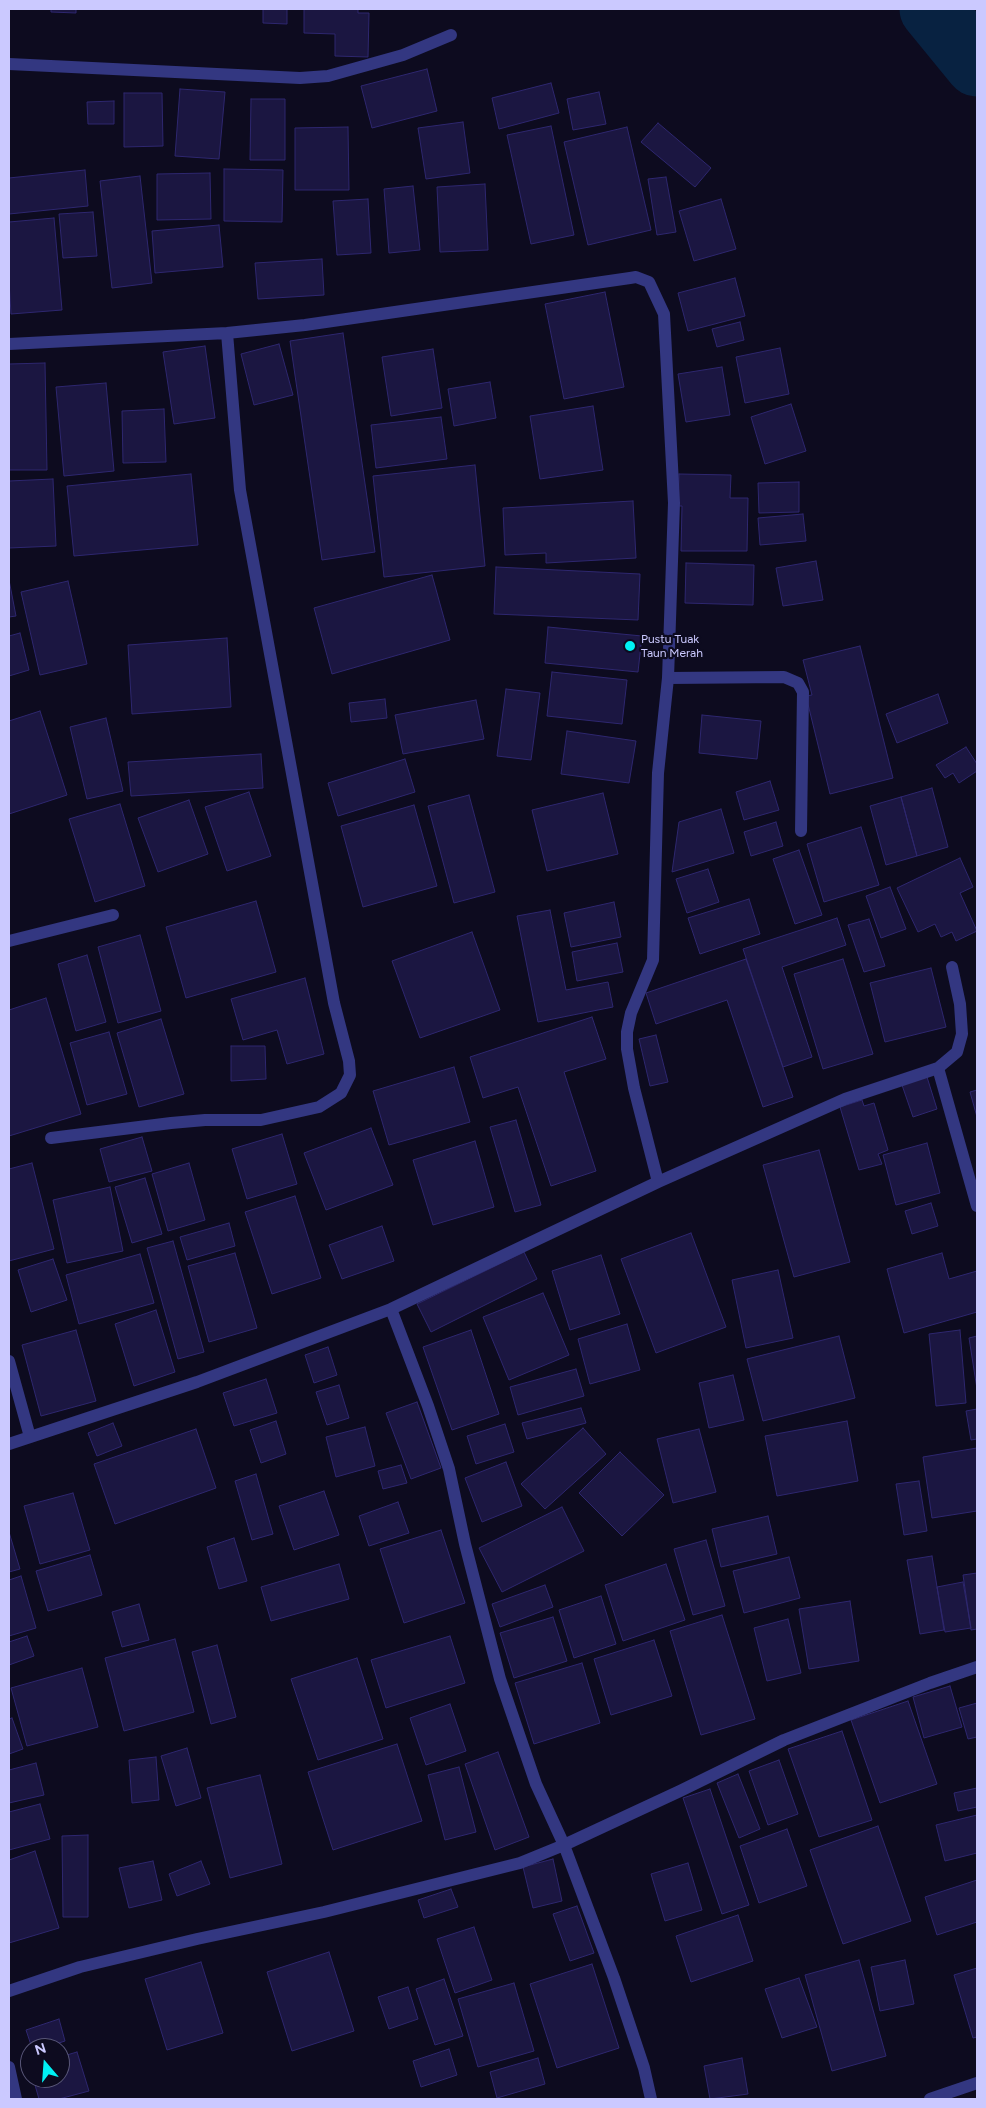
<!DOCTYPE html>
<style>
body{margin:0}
#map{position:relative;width:986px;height:2108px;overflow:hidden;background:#0d0b1f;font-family:Figtree,sans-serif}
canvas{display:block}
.frame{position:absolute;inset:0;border:10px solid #cbc9ff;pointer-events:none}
.north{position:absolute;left:20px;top:2038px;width:50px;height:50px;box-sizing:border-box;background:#0d0b1f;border:1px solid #595779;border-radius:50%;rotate:342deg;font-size:14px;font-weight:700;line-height:20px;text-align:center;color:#cbc9ff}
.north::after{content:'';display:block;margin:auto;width:18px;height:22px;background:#00f1f4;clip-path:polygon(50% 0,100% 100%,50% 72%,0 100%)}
</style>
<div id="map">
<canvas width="986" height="2108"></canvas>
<div class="frame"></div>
<div class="north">N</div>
</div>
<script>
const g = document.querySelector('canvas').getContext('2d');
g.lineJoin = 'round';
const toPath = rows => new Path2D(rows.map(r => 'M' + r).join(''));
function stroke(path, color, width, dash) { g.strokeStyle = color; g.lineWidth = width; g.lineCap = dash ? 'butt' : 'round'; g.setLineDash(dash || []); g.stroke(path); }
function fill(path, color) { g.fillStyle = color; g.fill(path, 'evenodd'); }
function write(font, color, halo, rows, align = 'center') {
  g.font = font + ' Figtree,sans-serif'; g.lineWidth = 4.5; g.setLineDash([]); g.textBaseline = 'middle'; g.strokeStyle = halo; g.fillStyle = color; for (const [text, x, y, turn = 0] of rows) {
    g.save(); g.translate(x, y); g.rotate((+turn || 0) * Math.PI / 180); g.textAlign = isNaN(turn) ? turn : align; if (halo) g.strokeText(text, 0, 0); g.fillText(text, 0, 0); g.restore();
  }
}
stroke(toPath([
 [932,9,977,64]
]), '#082241', 65);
const building = toPath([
 [51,9,76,9,76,13,51,12,51,9],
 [263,9,287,9,287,24,263,23,263,9],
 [304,9,358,9,358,13,369,13,368,57,335,56,335,34,304,33,304,9],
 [427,69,437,111,372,128,361,86,427,69],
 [551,83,559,113,499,129,492,98,551,83],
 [180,89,225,92,219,159,175,156,180,89],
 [599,92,606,124,573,130,567,99,599,92],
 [124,93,162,93,163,146,124,147,124,93],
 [251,99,285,99,285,160,250,160,251,99],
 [114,101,114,124,88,124,87,102,114,101],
 [463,122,470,173,426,179,418,128,463,122],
 [658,123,711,168,695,187,641,142,658,123],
 [551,126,574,235,531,244,507,135,551,126],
 [348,127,349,190,295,190,295,128,348,127],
 [627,127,651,230,588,245,564,142,627,127],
 [224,169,283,170,282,222,224,221,224,169],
 [85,170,88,206,9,214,9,178,85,170],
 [210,173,211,219,157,220,157,174,210,173],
 [140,176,152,283,112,288,100,181,140,176],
 [666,177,676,232,657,235,648,179,666,177],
 [485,184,488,250,440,252,437,187,485,184],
 [413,186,420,250,389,253,384,189,413,186],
 [368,199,371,253,337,255,333,201,368,199],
 [721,199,736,249,694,261,679,211,721,199],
 [93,212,97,256,63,258,59,214,93,212],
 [54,218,62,310,11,314,9,282,9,222,54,218],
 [219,225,223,267,155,273,152,231,219,225],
 [322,259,324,295,258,299,255,263,322,259],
 [735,278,745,316,688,331,678,293,735,278],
 [605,292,624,387,564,399,545,304,605,292],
 [740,322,744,340,717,347,712,329,740,322],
 [343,333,375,552,322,560,290,341,343,333],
 [279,344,293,395,254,405,241,354,279,344],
 [205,346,215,418,174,424,163,352,205,346],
 [780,348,789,394,745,403,736,357,780,348],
 [433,349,442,408,391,416,382,357,433,349],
 [45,363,47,470,9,470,9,364,45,363],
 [722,367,730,415,686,422,678,374,722,367],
 [490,382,496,418,454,426,448,389,490,382],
 [106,383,114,471,64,476,56,387,106,383],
 [791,404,806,451,765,464,751,417,791,404],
 [593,406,603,470,540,479,530,416,593,406],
 [164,409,166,462,123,463,122,411,164,409],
 [441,417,447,459,376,468,371,425,441,417],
 [475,465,485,566,384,577,373,476,475,465],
 [191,474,198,545,74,556,67,486,191,474],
 [679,474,731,475,730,498,748,498,747,551,681,551,682,506,678,506,679,474],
 [53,479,56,546,9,548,9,481,53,479],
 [799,482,799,512,759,513,758,483,799,482],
 [633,501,636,558,546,563,546,553,505,555,503,508,633,501],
 [803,514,806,541,760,545,758,518,803,514],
 [816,561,823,600,783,606,776,568,816,561],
 [686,563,754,565,753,605,685,603,686,563],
 [496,567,640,574,638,620,494,614,496,567],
 [432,575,450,640,332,674,314,608,432,575],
 [9,580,16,616,9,617,9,580],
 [68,581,87,664,40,675,21,592,68,581],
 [548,627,642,636,638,672,545,663,548,627],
 [20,633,29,670,9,676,9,636,20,633],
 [227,638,231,707,132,714,128,645,227,638],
 [860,646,893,778,830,794,806,696,812,695,803,660,860,646],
 [552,672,627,680,622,724,547,716,552,672],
 [506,689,540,693,531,760,497,756,506,689],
 [938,694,948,723,897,743,886,714,938,694],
 [385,699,387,718,351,722,349,703,385,699],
 [476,700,484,739,403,754,395,715,476,700],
 [40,711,67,795,9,814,9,721,40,711],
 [702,715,761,721,757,759,699,753,702,715],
 [106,718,123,791,87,799,70,727,106,718],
 [567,731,636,741,629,783,561,774,567,731],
 [966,747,977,764,977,771,959,783,953,773,945,778,936,765,966,747],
 [261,754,263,788,131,796,128,762,261,754],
 [405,759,415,792,338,816,328,783,405,759],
 [770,781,779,810,744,820,736,792,770,781],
 [932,788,948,847,917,856,901,797,932,788],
 [249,792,271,856,227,871,205,807,249,792],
 [603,793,618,854,547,871,532,810,603,793],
 [469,795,495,892,454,903,428,806,469,795],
 [901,797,917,856,886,865,870,806,901,797],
 [189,800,208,854,158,872,138,818,189,800],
 [120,804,145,886,95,902,69,819,120,804],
 [414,805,437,886,363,907,341,826,414,805],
 [721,809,734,853,672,872,679,822,721,809],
 [776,822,783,846,751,856,744,832,776,822],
 [861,827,879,885,824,902,807,844,861,827],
 [799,850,822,915,795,924,773,859,799,850],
 [960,858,973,887,960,893,977,931,956,941,952,932,941,937,935,924,918,932,897,888,960,858],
 [708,869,719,902,687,913,676,879,708,869],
 [890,887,906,929,881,938,866,896,890,887],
 [749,899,760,934,700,954,688,918,749,899],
 [256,901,276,972,186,998,166,927,256,901],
 [614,902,621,937,571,947,564,913,614,902],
 [550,910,566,990,608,982,613,1007,538,1022,517,916,550,910],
 [837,918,846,945,782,967,812,1057,783,1067,743,949,837,918],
 [869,919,885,966,864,972,848,925,869,919],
 [472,932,500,1010,420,1038,392,961,472,932],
 [140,935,161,1011,118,1023,98,947,140,935],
 [617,943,623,972,577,981,572,952,617,943],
 [87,955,106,1022,76,1031,58,964,87,955],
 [746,959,793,1097,763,1107,727,1000,656,1024,646,993,746,959],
 [843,959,873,1054,823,1069,794,974,843,959],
 [931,968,946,1027,885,1042,870,983,931,968],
 [305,978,324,1054,287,1064,277,1030,243,1040,231,999,305,978],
 [46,998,81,1114,9,1136,9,1010,46,998],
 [592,1017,606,1059,564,1072,596,1171,551,1186,518,1087,483,1098,470,1057,592,1017],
 [161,1019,184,1094,139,1107,117,1033,161,1019],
 [109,1032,127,1094,87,1105,70,1043,109,1032],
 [656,1035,668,1082,650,1086,639,1039,656,1035],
 [231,1046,265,1046,266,1079,231,1081,231,1046],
 [454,1067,470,1122,389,1145,373,1091,454,1067],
 [927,1077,937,1109,913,1117,902,1085,927,1077],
 [977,1090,977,1117,970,1092,977,1090],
 [862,1100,864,1106,874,1103,888,1150,878,1154,882,1164,859,1170,840,1107,862,1100],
 [516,1120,541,1205,515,1212,490,1127,516,1120],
 [371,1128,393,1185,326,1210,304,1153,371,1128],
 [282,1134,297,1184,247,1199,232,1149,282,1134],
 [142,1137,152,1171,109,1182,100,1149,142,1137],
 [475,1141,494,1207,433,1225,413,1160,475,1141],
 [927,1143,940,1193,896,1205,883,1155,927,1143],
 [819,1150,850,1262,794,1277,763,1165,819,1150],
 [32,1163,54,1249,9,1261,9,1169,32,1163],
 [189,1163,205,1220,168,1231,152,1174,189,1163],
 [145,1178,162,1234,132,1243,115,1187,145,1178],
 [110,1187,123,1251,67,1263,53,1200,110,1187],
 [295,1196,321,1278,272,1294,245,1212,295,1196],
 [931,1203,938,1226,912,1234,905,1211,931,1203],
 [229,1223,235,1246,187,1260,180,1237,229,1223],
 [382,1226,394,1261,342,1279,329,1245,382,1226],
 [691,1233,726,1327,656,1353,621,1259,691,1233],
 [173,1241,204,1352,178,1359,147,1248,173,1241],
 [524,1252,537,1279,431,1332,417,1304,524,1252],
 [235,1253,257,1328,209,1342,188,1266,235,1253],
 [942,1253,949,1279,977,1271,977,1312,904,1333,887,1269,942,1253],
 [140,1254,154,1303,79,1324,66,1275,140,1254],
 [601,1255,620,1314,570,1330,552,1271,601,1255],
 [53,1259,67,1300,31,1312,18,1270,53,1259],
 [778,1270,793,1338,746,1348,732,1280,778,1270],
 [543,1293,569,1355,509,1380,483,1317,543,1293],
 [156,1310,175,1372,134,1386,115,1324,156,1310],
 [627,1324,640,1370,590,1384,578,1339,627,1324],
 [76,1330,96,1401,41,1416,22,1345,76,1330],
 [471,1330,499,1414,452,1430,423,1347,471,1330],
 [960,1330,966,1403,936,1406,929,1334,960,1330],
 [839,1336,855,1398,763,1421,747,1359,839,1336],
 [977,1336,977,1389,969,1338,977,1336],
 [328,1347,337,1375,314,1383,305,1355,328,1347],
 [576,1369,584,1396,518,1415,510,1387,576,1369],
 [733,1375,744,1420,709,1428,699,1383,733,1375],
 [266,1379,277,1413,234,1426,223,1393,266,1379],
 [339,1385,349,1418,327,1425,316,1392,339,1385],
 [417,1402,441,1468,411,1479,386,1413,417,1402],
 [581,1408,586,1423,527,1439,522,1423,581,1408],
 [977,1409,977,1439,971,1440,966,1411,977,1409],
 [276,1421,286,1454,261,1463,250,1430,276,1421],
 [847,1421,858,1481,777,1496,765,1436,847,1421],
 [113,1423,122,1446,97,1456,88,1433,113,1423],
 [505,1424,514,1452,476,1464,467,1436,505,1424],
 [365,1427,375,1466,336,1477,326,1437,365,1427],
 [583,1428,606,1454,545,1509,521,1484,583,1428],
 [196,1429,216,1488,115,1524,94,1464,196,1429],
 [699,1429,716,1492,673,1503,657,1439,699,1429],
 [977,1448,977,1511,932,1518,923,1457,977,1448],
 [620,1452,664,1495,622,1536,579,1493,620,1452],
 [506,1462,522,1506,482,1522,465,1478,506,1462],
 [401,1465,407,1483,383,1489,378,1471,401,1465],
 [256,1474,273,1534,252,1540,235,1481,256,1474],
 [919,1481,927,1531,904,1535,896,1484,919,1481],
 [324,1491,339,1535,294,1550,279,1506,324,1491],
 [73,1493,90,1550,40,1564,24,1506,73,1493],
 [398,1502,409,1533,369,1546,359,1516,398,1502],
 [562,1507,584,1551,502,1592,479,1548,562,1507],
 [768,1516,777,1554,721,1567,712,1529,768,1516],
 [441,1530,465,1603,404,1623,380,1549,441,1530],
 [9,1532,20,1569,9,1572,9,1532],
 [234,1538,247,1581,219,1589,207,1547,234,1538],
 [706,1540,725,1606,693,1615,674,1549,706,1540],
 [90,1555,102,1595,48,1611,36,1571,90,1555],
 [932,1556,944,1630,920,1634,907,1560,932,1556],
 [789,1557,800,1598,744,1613,733,1571,789,1557],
 [339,1564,349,1599,271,1621,261,1587,339,1564],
 [666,1564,685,1620,623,1641,605,1585,666,1564],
 [977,1573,977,1629,971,1630,963,1575,977,1573],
 [21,1576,36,1628,9,1636,9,1580,21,1576],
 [963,1582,971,1628,945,1632,937,1587,963,1582],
 [545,1585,553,1607,500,1627,492,1604,545,1585],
 [601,1596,616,1644,574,1658,559,1610,601,1596],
 [850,1601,859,1661,809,1669,799,1609,850,1601],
 [139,1604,149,1640,122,1647,112,1612,139,1604],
 [722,1615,755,1719,701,1735,670,1631,722,1615],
 [553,1617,567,1661,514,1678,500,1633,553,1617],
 [788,1619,801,1673,767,1681,754,1628,788,1619],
 [27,1636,34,1656,9,1665,9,1642,27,1636],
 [450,1636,465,1683,386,1708,371,1660,450,1636],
 [175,1639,194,1712,124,1731,105,1658,175,1639],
 [654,1640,672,1696,611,1715,594,1659,654,1640],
 [217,1645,236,1717,211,1724,192,1652,217,1645],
 [357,1658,383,1739,318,1760,291,1679,357,1658],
 [582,1663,600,1723,534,1744,515,1683,582,1663],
 [82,1668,98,1727,27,1746,11,1688,82,1668],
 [950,1686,962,1727,924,1738,913,1697,950,1686],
 [908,1701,937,1784,880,1803,851,1720,908,1701],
 [977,1703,977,1737,968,1739,959,1708,977,1703],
 [450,1704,466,1751,426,1765,410,1718,450,1704],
 [12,1718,23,1749,9,1754,9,1719,12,1718],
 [842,1731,872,1820,819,1837,788,1749,842,1731],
 [397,1744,422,1821,333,1850,308,1772,397,1744],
 [187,1748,201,1798,176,1806,161,1756,187,1748],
 [498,1752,529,1837,495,1850,465,1764,498,1752],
 [156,1757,159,1800,132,1803,129,1760,156,1757],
 [779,1760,798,1814,768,1825,749,1771,779,1760],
 [36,1763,44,1795,9,1803,9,1770,36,1763],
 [459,1767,476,1832,445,1840,428,1775,459,1767],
 [738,1774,760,1829,739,1838,717,1783,738,1774],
 [260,1775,282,1864,230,1878,207,1788,260,1775],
 [977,1788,977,1807,958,1811,954,1793,977,1788],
 [710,1789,749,1905,722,1914,683,1798,710,1789],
 [40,1804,50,1839,9,1850,9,1812,40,1804],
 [977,1815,977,1853,945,1861,936,1825,977,1815],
 [878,1826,911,1921,843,1944,810,1850,878,1826],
 [787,1829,807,1886,759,1903,740,1846,787,1829],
 [88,1835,88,1917,63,1917,62,1836,88,1835],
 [35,1851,59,1928,9,1943,9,1860,35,1851],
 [553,1859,562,1901,533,1908,523,1867,553,1859],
 [153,1861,162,1900,129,1908,119,1868,153,1861],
 [201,1861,210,1884,177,1896,169,1874,201,1861],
 [688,1863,702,1910,665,1921,651,1874,688,1863],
 [977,1880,977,1922,937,1935,925,1897,977,1880],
 [451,1889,458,1907,424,1918,418,1900,451,1889],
 [577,1906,594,1953,570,1961,553,1914,577,1906],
 [738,1915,753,1961,691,1982,676,1936,738,1915],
 [474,1927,492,1980,455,1993,437,1939,474,1927],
 [329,1952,354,2031,292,2051,267,1972,329,1952],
 [859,1960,886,2056,832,2071,805,1975,859,1960],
 [905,1960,914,2004,880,2011,871,1967,905,1960],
 [201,1962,223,2033,167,2050,145,1979,201,1962],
 [592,1964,619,2048,557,2068,530,1984,592,1964],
 [977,1968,977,2037,973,2038,954,1975,977,1968],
 [799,1978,817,2027,782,2038,765,1989,799,1978],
 [444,1979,463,2036,435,2045,416,1989,444,1979],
 [514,1983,534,2051,478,2067,458,1999,514,1983],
 [408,1987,418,2019,389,2029,378,1997,408,1987],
 [59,2019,65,2041,44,2048,32,2048,26,2030,59,2019],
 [449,2049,457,2075,421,2087,413,2061,449,2049],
 [77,2052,89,2091,59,2099,39,2099,33,2078,60,2078,60,2057,77,2052],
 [538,2058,545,2084,497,2098,490,2072,538,2058],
 [742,2058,748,2094,710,2099,704,2066,742,2058]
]);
fill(building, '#1b1641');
stroke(building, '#2e276f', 1);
stroke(toPath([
 [668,678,784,677,798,683,803,692,801,831]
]), '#333781', 12);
stroke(toPath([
 [9,64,300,78,328,76,403,55,451,35],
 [9,344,227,333,305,325,630,278,636,277,649,282,664,314,674,503,668,678,658,773,653,960,631,1013,627,1032,627,1049,634,1088,658,1182],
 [9,941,113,915],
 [938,1068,957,1052,962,1034,960,1004,952,967],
 [51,1138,171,1123,205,1120,261,1120,319,1107,341,1093,350,1075,349,1061,334,1003,240,490,227,333],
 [391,1309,428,1406,449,1469,465,1544,500,1679,536,1784,564,1845,614,1978,644,2068,651,2099],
 [9,1361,30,1437],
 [9,1444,197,1382,391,1309,658,1182,845,1099,938,1068,977,1206],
 [9,1991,80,1967,197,1939,324,1912,520,1863,564,1845,680,1791,784,1740,930,1683,977,1667],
 [9,2067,16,2099],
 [930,2099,977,2083]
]), '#333781', 12);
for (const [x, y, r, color] of [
 [630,646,6,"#00f1f4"]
]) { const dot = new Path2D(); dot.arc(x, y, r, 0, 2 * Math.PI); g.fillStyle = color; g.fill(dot); stroke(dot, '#0d0b1f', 2); }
write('12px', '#cbc9ff', '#0d0b1f', [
 ["Pustu Tuak",641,639],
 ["Taun Merah",641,653]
], 'left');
</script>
